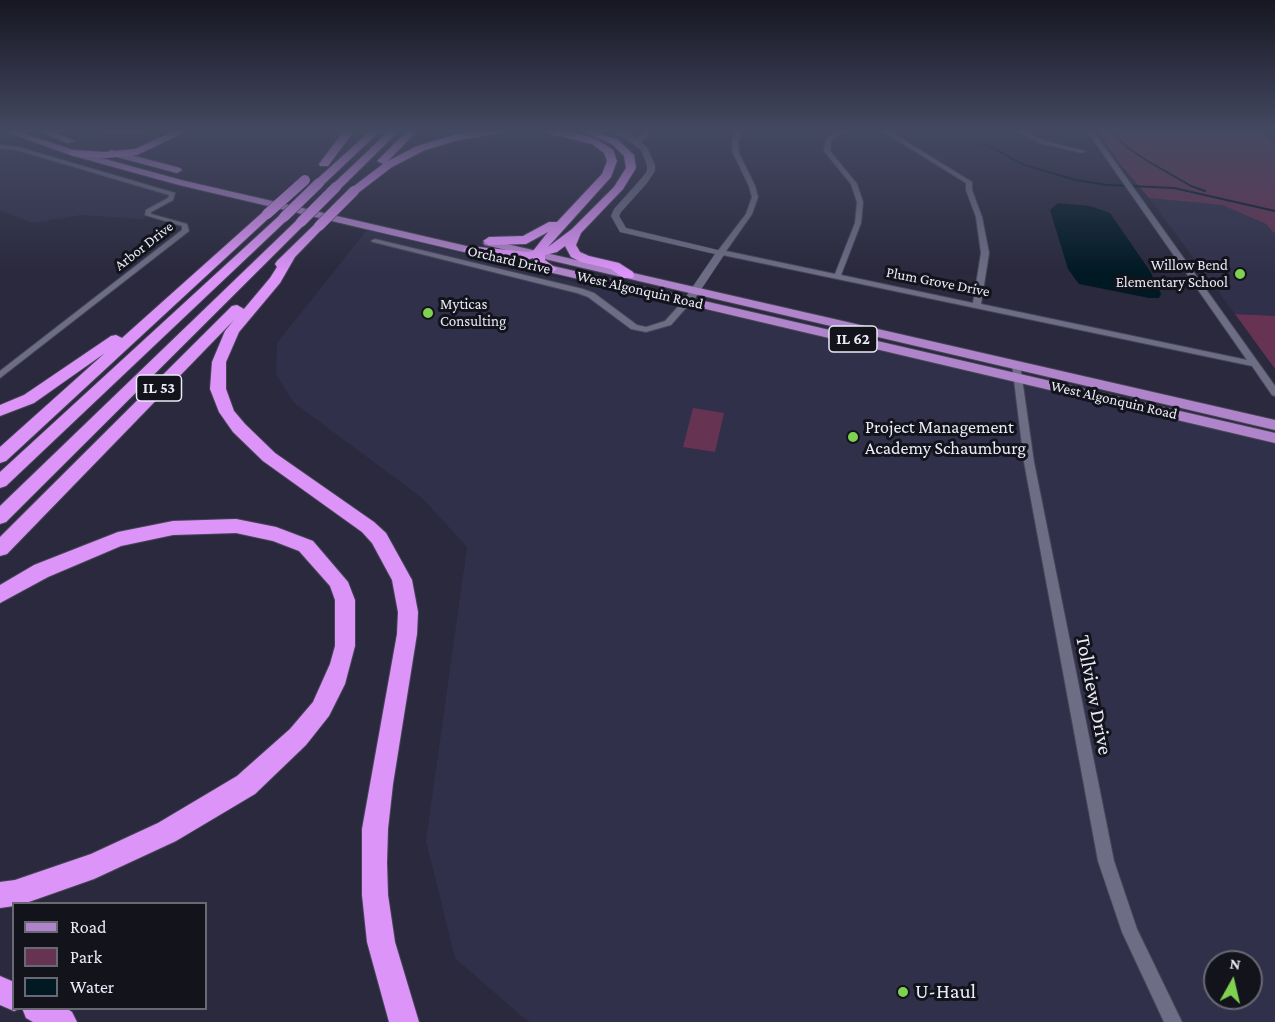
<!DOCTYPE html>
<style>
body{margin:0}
#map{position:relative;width:1275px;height:1022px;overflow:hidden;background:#2a293d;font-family:"Crimson Pro",serif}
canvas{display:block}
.legend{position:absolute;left:12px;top:902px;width:195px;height:108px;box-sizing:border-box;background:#13131c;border:2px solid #696974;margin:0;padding:8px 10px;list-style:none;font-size:18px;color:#eaeaf8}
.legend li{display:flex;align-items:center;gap:12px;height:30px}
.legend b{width:30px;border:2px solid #696974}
.north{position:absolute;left:1203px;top:950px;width:60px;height:60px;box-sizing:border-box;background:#13131c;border:2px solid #696974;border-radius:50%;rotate:8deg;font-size:16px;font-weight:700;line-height:24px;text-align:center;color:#eaeaf8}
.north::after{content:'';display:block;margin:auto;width:21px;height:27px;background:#80d051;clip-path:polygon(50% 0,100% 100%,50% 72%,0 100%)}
</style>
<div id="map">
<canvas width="1275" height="1022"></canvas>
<ul class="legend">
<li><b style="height:8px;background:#b084cb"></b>Road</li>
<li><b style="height:16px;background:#673352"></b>Park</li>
<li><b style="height:16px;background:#001923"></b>Water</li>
</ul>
<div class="north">N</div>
</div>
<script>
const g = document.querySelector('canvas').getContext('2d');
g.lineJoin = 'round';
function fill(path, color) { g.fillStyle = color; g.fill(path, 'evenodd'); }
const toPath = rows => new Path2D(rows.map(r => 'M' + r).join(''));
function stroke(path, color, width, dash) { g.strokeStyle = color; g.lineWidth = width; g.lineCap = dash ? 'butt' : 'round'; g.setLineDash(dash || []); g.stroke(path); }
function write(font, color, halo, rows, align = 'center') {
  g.font = font + ' "Crimson Pro",serif'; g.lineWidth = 6; g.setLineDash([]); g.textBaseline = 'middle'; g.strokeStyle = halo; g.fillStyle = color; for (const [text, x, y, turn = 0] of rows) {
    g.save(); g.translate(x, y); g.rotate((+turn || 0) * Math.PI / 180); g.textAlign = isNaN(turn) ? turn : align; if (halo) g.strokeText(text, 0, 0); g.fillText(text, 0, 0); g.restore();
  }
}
fill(toPath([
 [0,147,16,148,173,194,171,199,149,211,148,215,143,219,80,215,32,223,0,210],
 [1149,198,1222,205,1266,224,1275,234,1275,316,1235,314],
 [367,230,664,304,713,312,958,366,1275,443,1275,1022,530,1022,519,1014,455,958,426,841,467,547,422,498,293,402,276,374,277,343],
 [1215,962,1251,962,1251,998,1215,998]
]), '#31304a');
fill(toPath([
 [1097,131,1262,131,1275,143,1275,234,1266,224,1222,205,1149,198,1121,165],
 [1235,314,1275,316,1275,369],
 [693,408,724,413,715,452,683,447]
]), '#673352');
fill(toPath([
 [1058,203,1090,206,1110,213,1150,271,1161,294,1159,298,1149,298,1079,284,1068,269,1050,210]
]), '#001923');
stroke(toPath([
 [952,131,995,149,1024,165,1076,180,1108,185,1174,188,1275,211],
 [1111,131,1128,148,1146,160,1191,186,1205,191]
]), '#001923', 2);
const minor = toPath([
 [644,131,650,131,648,136,639,143,635,143,635,141,643,134,644,131],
 [735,131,741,131,738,143,739,153,755,186,758,197,752,214,726,251,835,274,855,223,857,202,851,184,824,151,826,139,838,131,845,131,831,141,830,151,857,184,863,202,861,223,841,275,973,303,981,253,976,217,966,190,966,183,882,131,889,131,972,182,972,190,982,217,989,253,981,304,1247,360,1087,131,1093,131,1275,386,1275,396,1272,395,1252,366,718,254,717,252,746,214,752,197,749,186,733,153,732,143,735,131],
 [1016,131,1023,131,1044,141,1085,151,1082,153,1040,143,1016,131],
 [0,145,18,147,175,193,173,200,151,212,151,214,187,224,189,231,0,378,0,371,182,230,182,226,145,215,146,210,168,198,169,195,16,150,0,149,0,145],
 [375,239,583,289,594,293,637,325,646,327,665,321,685,299,691,299,692,301,671,325,646,332,631,329,588,297,577,293,373,242,371,241,375,239],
 [1016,361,1020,364,1034,462,1114,861,1137,929,1182,1022,1164,1022,1122,932,1098,861,1024,462,1012,364,1016,361]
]);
const tertiary = toPath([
 [106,131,143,131,139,133,110,133,106,131],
 [611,131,621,131,632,135,647,147,655,165,655,171,647,183,621,212,619,216,626,228,726,252,692,303,684,303,683,301,715,254,620,232,611,216,614,209,641,179,647,171,647,165,641,150,626,139,611,131]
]);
const primary = toPath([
 [4,131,16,131,76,151,181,180,1275,433,1275,443,179,185,70,155,4,131],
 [39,131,51,131,75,141,67,143,39,131],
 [112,150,180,168,182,170,177,173,109,155,109,151,112,150],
 [489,240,1275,420,1275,430,485,245,483,243,489,240]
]);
const motorway = toPath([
 [175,131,187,131,137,155,105,158,73,156,68,153,73,150,105,152,135,149,175,131],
 [344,131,354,131,328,166,320,166,319,164,344,131],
 [370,131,380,131,323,185,315,185,315,181,370,131],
 [389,131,399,131,340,189,332,189,332,185,389,131],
 [407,131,417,131,388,161,417,146,454,135,478,131,501,131,496,134,458,140,425,150,392,167,358,193,350,193,350,189,383,164,377,161,407,131],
 [540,131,570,131,598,140,613,150,617,161,611,177,548,247,572,229,614,187,626,168,624,156,612,144,581,131,594,131,618,140,634,155,636,168,623,189,581,233,576,245,580,252,589,256,619,263,633,272,634,275,633,278,623,278,611,269,581,262,571,257,565,246,557,252,545,255,545,260,557,269,551,273,535,264,533,258,527,260,469,254,463,250,469,246,527,252,533,251,548,232,526,244,489,245,483,241,489,237,523,236,549,222,557,222,602,174,607,161,604,153,592,144,540,131],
 [267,211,271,212,271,216,6,461,0,463,0,447,105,353,34,403,0,416,0,405,24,395,111,336,116,335,122,338,263,212,267,211],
 [284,214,290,217,288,219,6,486,0,488,0,472,280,215,284,214],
 [301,219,307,222,305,224,6,522,0,524,0,506,297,220,301,219],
 [319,222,325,226,323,228,295,257,280,283,239,332,226,362,226,389,234,411,245,424,275,453,374,522,386,533,412,580,418,612,417,634,393,784,388,829,387,863,388,895,395,942,419,1022,389,1022,367,942,362,895,362,829,397,634,398,612,392,580,372,543,362,532,263,461,233,432,219,412,210,389,212,362,225,331,234,320,7,554,0,556,0,537,232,306,237,305,244,309,270,278,277,267,275,264,277,261,315,224,319,222],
 [236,519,276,527,313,541,348,582,355,600,355,646,345,684,329,716,306,745,255,794,176,841,94,879,23,904,14,904,14,906,0,908,0,882,15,880,91,854,158,823,237,776,290,729,313,702,330,664,335,646,335,600,330,586,299,551,273,541,236,533,173,535,121,546,48,577,0,603,0,585,34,565,118,532,173,521,236,519],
 [0,976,14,982,14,1008,21,1008,14,1011,0,1005,0,976],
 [22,1008,66,1008,72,1012,77,1022,33,1022,26,1018,22,1008]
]);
stroke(minor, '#474657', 2);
stroke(tertiary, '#474657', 1);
stroke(primary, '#474657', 2);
stroke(motorway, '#474657', 2);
fill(minor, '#6d6d85');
fill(tertiary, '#6d6d85');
fill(primary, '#b084cb');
fill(motorway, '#dc94f9');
const motorwayBridge = toPath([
 [267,214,305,180],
 [284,217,319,183],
 [301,222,336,187],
 [319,226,354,191]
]);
stroke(motorwayBridge, '#474657', 11, []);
stroke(motorwayBridge, '#dc94f9', 10);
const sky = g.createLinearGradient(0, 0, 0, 274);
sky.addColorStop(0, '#171722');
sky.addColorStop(0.48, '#444962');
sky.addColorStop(1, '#44496200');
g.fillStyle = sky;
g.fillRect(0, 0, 1275, 274);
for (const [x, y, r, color] of [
 [1240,274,6,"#80d051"],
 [428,313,6,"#80d051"],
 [853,437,6,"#80d051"],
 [903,992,6,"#80d051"]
]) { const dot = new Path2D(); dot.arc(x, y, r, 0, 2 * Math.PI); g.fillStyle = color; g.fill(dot); stroke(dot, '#13131c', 2); }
write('15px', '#eaeaf8', '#13131c', [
 ["Arbor Drive",144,246,-38],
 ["Orchard Drive",509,260,13],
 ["Plum Grove Drive",938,282,11],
 ["West Algonquin Road",640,290,13],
 ["West Algonquin Road",1114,400,13]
]);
write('15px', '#eaeaf8', '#13131c', [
 ["Willow Bend",1228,265],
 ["Elementary School",1228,282],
 ["Myticas",440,304,"left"],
 ["Consulting",440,321,"left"]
], 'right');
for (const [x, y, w] of [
 [853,339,48],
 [159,388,45]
]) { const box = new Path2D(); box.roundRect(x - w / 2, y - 13, w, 26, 4.5); g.fillStyle = '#13131c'; g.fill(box); stroke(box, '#eaeaf8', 1.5); }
write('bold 16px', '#eaeaf8', null, [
 ["IL 62",853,339],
 ["IL 53",159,388]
]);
write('18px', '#eaeaf8', '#13131c', [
 ["Project Management",865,427],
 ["Academy Schaumburg",865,448]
], 'left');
write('21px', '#eaeaf8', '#13131c', [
 ["Tollview Drive",1094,695,79]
]);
write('21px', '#eaeaf8', '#13131c', [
 ["U-Haul",915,992]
], 'left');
</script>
